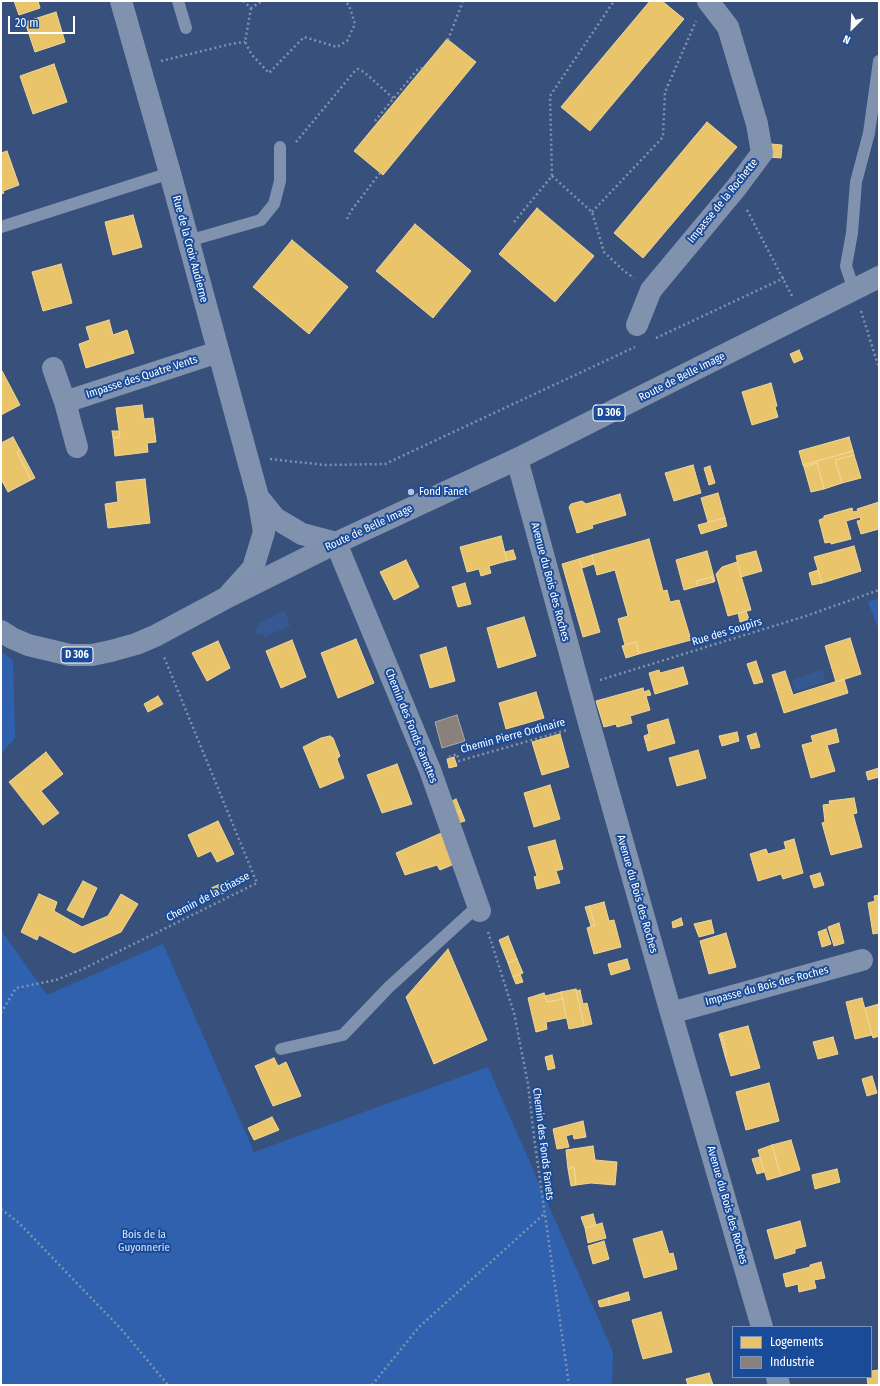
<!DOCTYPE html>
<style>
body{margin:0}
#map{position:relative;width:880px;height:1386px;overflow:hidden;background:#37517c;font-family:"Fira Sans Condensed",sans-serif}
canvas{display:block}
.frame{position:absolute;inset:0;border:2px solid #fff;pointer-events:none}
.legend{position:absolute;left:732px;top:1326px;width:140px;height:52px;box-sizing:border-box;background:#1a4b99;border:1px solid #7693c2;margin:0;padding:5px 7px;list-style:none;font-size:12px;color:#fff}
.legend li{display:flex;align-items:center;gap:8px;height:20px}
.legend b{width:20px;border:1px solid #7693c2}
.north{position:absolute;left:832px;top:8px;width:40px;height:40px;-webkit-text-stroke:3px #1a4b99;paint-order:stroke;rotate:204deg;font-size:11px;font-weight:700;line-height:16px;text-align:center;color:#fff}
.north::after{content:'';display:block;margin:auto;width:14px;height:18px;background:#fff;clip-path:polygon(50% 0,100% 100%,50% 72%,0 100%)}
.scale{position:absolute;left:8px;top:16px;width:67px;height:18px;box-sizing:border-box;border:2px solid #fff;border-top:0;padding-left:5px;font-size:12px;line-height:14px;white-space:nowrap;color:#fff;-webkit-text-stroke:3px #1a4b99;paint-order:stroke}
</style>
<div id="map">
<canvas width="880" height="1386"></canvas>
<div class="frame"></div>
<ul class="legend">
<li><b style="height:11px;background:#e9c46a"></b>Logements</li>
<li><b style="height:11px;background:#8a817c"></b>Industrie</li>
</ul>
<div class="north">N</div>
<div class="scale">20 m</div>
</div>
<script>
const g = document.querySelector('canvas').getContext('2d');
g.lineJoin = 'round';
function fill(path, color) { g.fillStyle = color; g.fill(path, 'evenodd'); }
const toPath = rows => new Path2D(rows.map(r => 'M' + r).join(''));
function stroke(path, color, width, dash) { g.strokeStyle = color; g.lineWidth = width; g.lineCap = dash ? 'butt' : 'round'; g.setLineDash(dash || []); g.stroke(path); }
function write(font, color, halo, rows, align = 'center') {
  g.font = font + ' "Fira Sans Condensed",sans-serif'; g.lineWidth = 4; g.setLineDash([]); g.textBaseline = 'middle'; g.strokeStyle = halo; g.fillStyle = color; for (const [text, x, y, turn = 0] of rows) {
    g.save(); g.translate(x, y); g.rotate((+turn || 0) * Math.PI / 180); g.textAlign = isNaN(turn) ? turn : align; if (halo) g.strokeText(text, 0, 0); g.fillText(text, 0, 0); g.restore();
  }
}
fill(toPath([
 [879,599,879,631,868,601],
 [1,651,13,661,15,738,1,754],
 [1,930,47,995,163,944,254,1152,488,1067,613,1352,612,1385,1,1385]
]), '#2f61ae');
fill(toPath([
 [285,611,290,626,264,637,263,634,259,635,256,633,256,630,259,626,259,623],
 [822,670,826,681,795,691,791,680]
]), '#375991');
const homes = toPath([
 [14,1,38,1,40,8,19,15,14,1],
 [650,1,662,1,684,19,590,131,561,107,650,1],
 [56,12,65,42,35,52,25,22,56,12],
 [447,39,476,62,383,175,354,151,447,39],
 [54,64,67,102,33,114,20,76,54,64],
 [707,122,737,147,643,258,614,233,707,122],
 [771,144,782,145,781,158,770,157,771,144],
 [7,151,19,185,3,191,4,193,1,194,1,153,7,151],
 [537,208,594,256,555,302,499,254,537,208],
 [133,215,142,247,113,255,105,222,133,215],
 [415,224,471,271,433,318,376,271,415,224],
 [292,240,348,287,309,334,253,287,292,240],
 [61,264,72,303,43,311,32,272,61,264],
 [109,320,113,335,127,330,134,353,86,368,79,344,90,340,86,327,109,320],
 [799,350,803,359,794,363,790,354,799,350],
 [1,369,20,405,1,415,1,369],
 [771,383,777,406,775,407,778,417,752,425,742,392,771,383],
 [142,405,144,419,153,418,156,442,147,443,148,452,115,456,113,438,120,437,116,408,142,405],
 [112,431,119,431,120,437,113,438,112,431],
 [13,437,20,450,17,452,31,480,8,492,1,479,1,443,13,437],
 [849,437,853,451,803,465,799,451,849,437],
 [20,450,35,478,31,480,17,452,20,450],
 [853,451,854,455,835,460,842,483,824,489,817,463,804,467,803,465,853,451],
 [854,455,861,478,842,483,835,460,854,455],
 [817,463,824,489,811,492,804,467,817,463],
 [693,465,701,493,674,501,665,473,693,465],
 [710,466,715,483,709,485,704,468,710,466],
 [145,479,150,523,108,528,105,504,118,502,116,482,145,479],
 [718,493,725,518,708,522,701,498,718,493],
 [620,494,626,515,592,525,593,528,577,533,569,507,571,504,582,501,586,504,620,494],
 [879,502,879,529,861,534,857,521,861,520,860,517,846,521,851,539,831,544,831,542,825,543,819,520,824,518,824,516,852,508,853,512,858,511,857,509,879,502],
 [725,518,727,526,701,534,698,525,725,518],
 [501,536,507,561,489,566,491,573,481,576,479,569,467,572,460,547,501,536],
 [649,539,663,591,667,590,670,602,679,600,691,640,639,654,636,642,625,645,618,619,628,616,615,570,597,575,592,555,649,539],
 [854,546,861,571,822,583,814,557,854,546],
 [513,550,516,559,507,561,505,552,513,550],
 [707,551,715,581,714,582,712,577,696,581,698,586,684,590,676,560,707,551],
 [756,551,762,571,741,577,736,556,756,551],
 [592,555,594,564,582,568,579,559,592,555],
 [579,559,600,632,583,637,562,564,579,559],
 [406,560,419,587,394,600,380,572,406,560],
 [737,562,751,610,728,616,716,574,722,567,737,562],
 [818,570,822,583,812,585,809,573,818,570],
 [712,577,714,582,698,586,696,581,712,577],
 [465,583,471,604,458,607,452,587,465,583],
 [746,611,749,619,740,622,738,613,746,611],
 [524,617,536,656,498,668,487,628,524,617],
 [850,638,861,674,836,682,825,646,850,638],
 [356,639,374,683,338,698,321,653,356,639],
 [292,640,306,677,281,688,266,651,292,640],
 [218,641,230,668,207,681,192,653,218,641],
 [636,642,639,654,626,658,622,646,636,642],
 [446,647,455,681,430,688,420,655,446,647],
 [756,661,763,682,754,684,747,664,756,661],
 [683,667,688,684,655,694,649,673,659,670,660,673,683,667],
 [785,671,793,695,844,679,848,693,784,713,772,675,785,671],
 [643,688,644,692,649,690,651,695,646,696,650,710,630,716,632,723,617,727,616,724,604,727,596,701,643,688],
 [536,692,544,718,506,729,499,703,536,692],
 [158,696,163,704,148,712,144,704,158,696],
 [668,719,675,743,648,751,645,740,650,738,647,725,668,719],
 [836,729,839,742,827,745,835,771,811,778,802,745,813,742,811,736,836,729],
 [737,732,739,741,722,746,719,736,737,732],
 [756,733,760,747,751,749,747,736,756,733],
 [560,734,569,767,542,775,532,742,560,734],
 [649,734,650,738,645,740,644,736,649,734],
 [330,736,333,738,340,756,337,759,344,778,320,788,303,747,321,738,330,736],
 [698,750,706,778,677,786,669,758,698,750],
 [46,752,63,774,41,791,59,813,43,825,9,782,46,752],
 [454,757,457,766,449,768,447,759,454,757],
 [397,764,412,804,382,813,367,775,397,764],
 [879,768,879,777,868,780,866,772,879,768],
 [550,785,560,819,534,827,524,793,550,785],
 [854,798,857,813,853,814,862,847,831,855,822,823,825,822,823,805,830,804,829,801,854,798],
 [456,799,461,811,454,813,450,802,456,799],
 [461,811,465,821,458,823,454,813,461,811],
 [218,821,234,854,217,862,211,851,198,857,188,835,218,821],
 [446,831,459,862,440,870,437,865,405,875,396,853,446,831],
 [794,839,803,873,783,879,781,874,758,881,750,854,766,849,768,854,786,849,784,842,794,839],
 [555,840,563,869,556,871,560,883,537,889,534,877,537,876,528,847,555,840],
 [820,873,824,885,814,888,810,876,820,873],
 [83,881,97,888,83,918,67,910,83,881],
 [227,881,231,890,212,898,209,889,227,881],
 [39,894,57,902,54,911,82,927,108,916,121,894,138,904,121,932,74,953,39,935,37,940,21,932,39,894],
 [879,895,879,933,873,934,868,903,875,901,874,896,879,895],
 [604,902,609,921,614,920,621,947,594,954,587,928,595,925,589,906,604,902],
 [589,906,595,925,591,926,585,907,589,906],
 [681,918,683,925,673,928,672,922,681,918],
 [711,920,714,933,699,937,694,924,711,920],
 [839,923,844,943,834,946,828,927,839,923],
 [826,929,831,944,822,947,818,932,826,929],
 [726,933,736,967,709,974,700,941,726,933],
 [508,936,517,959,508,963,499,940,508,936],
 [448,949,487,1040,434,1064,406,997,448,949],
 [517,959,523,973,513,977,508,963,517,959],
 [627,959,630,969,611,975,608,964,627,959],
 [520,974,523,982,516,984,513,977,520,974],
 [576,989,584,1026,569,1029,561,992,576,989],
 [580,990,583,1004,587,1003,592,1024,584,1026,576,991,580,990],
 [561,992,563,999,547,1002,545,996,561,992],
 [544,993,547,1002,563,999,566,1018,546,1022,547,1029,536,1032,528,998,544,993],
 [862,998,872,1035,855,1039,846,1002,862,998],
 [879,1004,879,1036,873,1038,865,1008,879,1004],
 [748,1026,760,1068,731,1076,725,1056,727,1055,721,1033,748,1026],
 [721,1033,727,1055,725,1056,719,1034,721,1033],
 [833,1037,838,1054,818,1059,813,1042,833,1037],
 [552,1055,555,1068,548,1070,545,1057,552,1055],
 [274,1058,278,1066,286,1062,301,1096,273,1106,255,1066,274,1058],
 [872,1076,877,1093,867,1096,862,1079,872,1076],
 [769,1083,779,1121,746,1130,736,1092,769,1083],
 [272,1117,279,1130,254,1140,248,1128,272,1117],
 [583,1121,586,1137,574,1139,573,1134,566,1136,569,1147,557,1149,553,1129,583,1121],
 [791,1140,800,1170,781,1176,772,1145,791,1140],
 [772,1145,781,1176,767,1180,758,1150,772,1145],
 [593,1146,595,1160,617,1162,615,1185,591,1183,576,1185,574,1167,568,1169,566,1150,593,1146],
 [760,1157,764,1172,757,1174,752,1159,760,1157],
 [574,1167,576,1185,571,1186,568,1169,574,1167],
 [837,1169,840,1182,815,1189,812,1175,837,1169],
 [593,1214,596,1225,585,1228,581,1217,593,1214],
 [800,1221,806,1246,795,1249,795,1253,775,1259,767,1230,800,1221],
 [602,1223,606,1238,588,1243,585,1228,602,1223],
 [662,1231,669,1254,673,1253,677,1269,644,1278,633,1239,662,1231],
 [604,1241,609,1259,593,1264,588,1246,604,1241],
 [821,1262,825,1278,814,1280,816,1288,799,1292,798,1284,786,1287,783,1274,810,1267,810,1265,821,1262],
 [628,1292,630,1300,610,1305,608,1298,628,1292],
 [608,1298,610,1305,600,1307,598,1301,608,1298],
 [661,1312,672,1352,643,1359,632,1320,661,1312],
 [879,1370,879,1385,868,1385,867,1377,871,1377,871,1371,879,1370],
 [709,1373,713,1385,688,1385,686,1379,709,1373]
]);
fill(homes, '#e9c46a');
stroke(homes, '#f0d697', 1);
const industry = toPath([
 [457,715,465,741,442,748,435,722,457,715]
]);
fill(industry, '#8a817c');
stroke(industry, '#ada7a3', 1);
stroke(toPath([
 [243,1,251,8,262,1],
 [251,8,245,42,252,55,269,73,304,37,337,47,347,41,355,24,349,5,344,1],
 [448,40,463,1],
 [161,61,231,44,245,42],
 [375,121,417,70,422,68],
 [296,142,354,72,358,69,364,72,393,98],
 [552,176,592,212,604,252,624,271,634,278],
 [747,210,792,296],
 [592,212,663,137,665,92,696,21],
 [347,219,351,211,380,173],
 [514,222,552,176,550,96,614,1],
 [861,311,879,368],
 [656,338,784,278],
 [270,459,325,465,385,464,635,347],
 [600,680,806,616,879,590],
 [449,757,457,754,459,761,567,730],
 [488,932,514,1013,528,1084,534,1137,569,1385],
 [1,1013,16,988,56,980,83,969,257,883,164,657],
 [1,1209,19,1223,122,1330,168,1385],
 [372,1385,419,1327,544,1214]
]), '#8192af', 2.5, [2, 3]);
stroke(toPath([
 [178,1,186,28],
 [1,227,170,173],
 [188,241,261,220,274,204,280,181,280,147],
 [854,290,846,266,852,233,856,182,869,133,879,61],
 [281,1049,343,1035,389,987,479,905]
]), '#8192af', 12);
stroke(toPath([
 [121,1,170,173,258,497,264,532,253,568,227,597],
 [637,325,651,290,736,188,762,153,757,124,728,27,708,1],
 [53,368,65,402,77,447],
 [65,402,218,352],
 [517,459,589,723,671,1013,762,1327],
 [258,497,275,518,302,534,336,543,430,770,480,911],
 [671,1013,862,960],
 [777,1377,779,1385]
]), '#8192af', 22);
stroke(toPath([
 [1,631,12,638,28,645,70,655,92,655,111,651,136,644,155,636,224,599,336,543,517,459,879,277]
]), '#7f91ac', 22);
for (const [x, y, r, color] of [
 [411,492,4,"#b9c2d1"]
]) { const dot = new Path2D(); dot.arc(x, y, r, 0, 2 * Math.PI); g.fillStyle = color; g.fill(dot); stroke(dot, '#1a4b99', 1.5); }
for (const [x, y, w] of [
 [609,413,32],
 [77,655,32]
]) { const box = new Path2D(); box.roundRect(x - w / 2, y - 8, w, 16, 3); g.fillStyle = '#1a4b99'; g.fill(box); stroke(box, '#fff', 1); }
write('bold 10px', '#fff', null, [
 ["D 306",609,413],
 ["D 306",77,655]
]);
write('11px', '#fff', '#1a4b99', [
 ["Impasse de la Rochette",723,201,-51],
 ["Rue de la Croix Audierne",190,249,75],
 ["Impasse des Quatre Vents",142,377,-18],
 ["Route de Belle Image",682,377,-27],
 ["Route de Belle Image",369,528,-25],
 ["Avenue du Bois des Roches",550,582,75],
 ["Rue des Soupirs",727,632,-17],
 ["Chemin des Fonds Fanettes",411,726,68],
 ["Chemin Pierre Ordinaire",513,736,-15],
 ["Avenue du Bois des Roches",637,894,74],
 ["Chemin de la Chasse",208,897,-28],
 ["Impasse du Bois des Roches",767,986,-15],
 ["Chemin des Fonds Fanets",543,1144,83],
 ["Avenue du Bois des Roches",727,1205,74]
]);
write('11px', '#fff', '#1a4b99', [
 ["Fond Fanet",419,492]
], 'left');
write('11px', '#d6e5fc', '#1a4b99', [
 ["Bois de la",144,1235],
 ["Guyonnerie",144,1248]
]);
</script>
